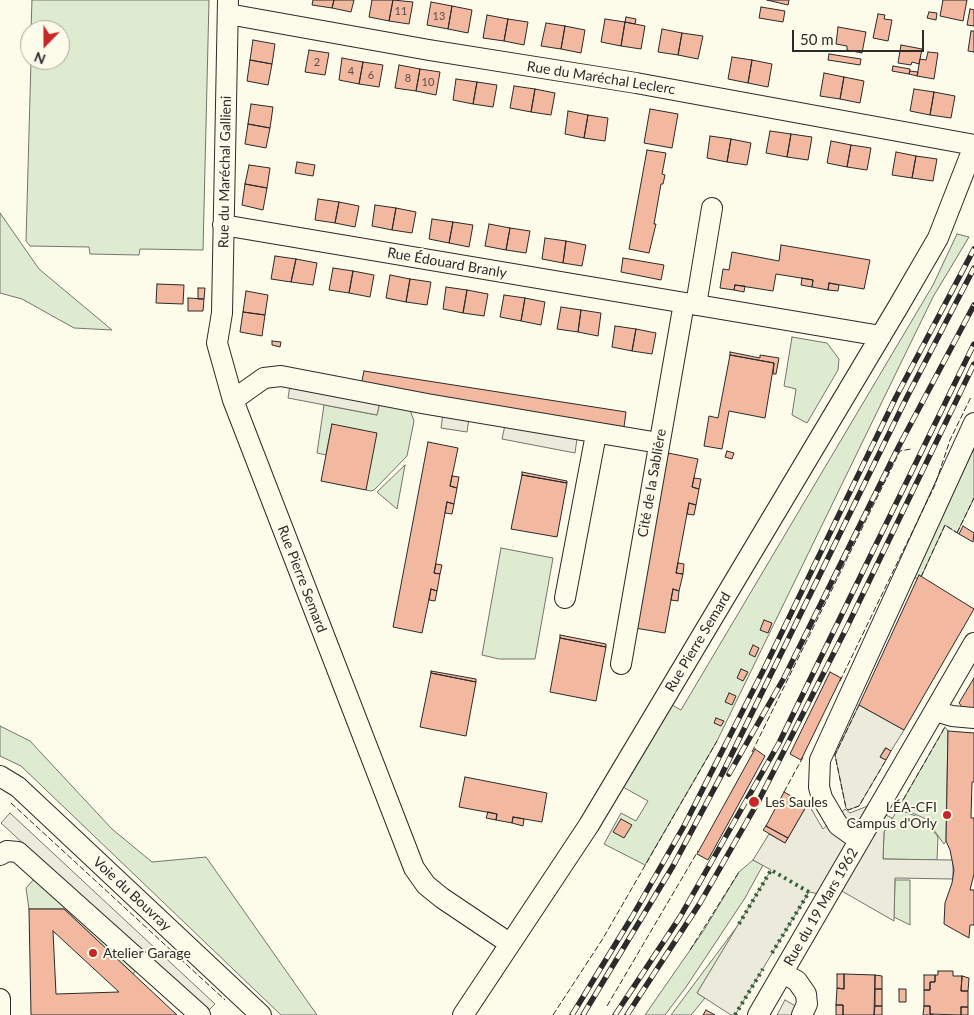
<!DOCTYPE html>
<meta charset="utf-8">
<style>
body{margin:0}
#map{position:relative;width:974px;height:1015px;overflow:hidden;background:#fdfbea;font-family:Lato,sans-serif}
canvas{display:block}
.north{position:absolute;left:20px;top:20px;width:50px;height:50px;box-sizing:border-box;background:#fdfbea;border:1px solid #a9a89e;border-radius:50%;rotate:202deg;font-size:14px;font-weight:700;line-height:20px;text-align:center;color:#2b2b2b}
.north::after{content:'';display:block;margin:auto;width:18px;height:22px;background:#c62828;clip-path:polygon(50% 0,100% 100%,50% 72%,0 100%)}
.scale{position:absolute;left:792px;top:30px;width:132px;height:22px;box-sizing:border-box;border:2px solid #2b2b2b;border-top:0;padding-left:6px;font-size:15px;line-height:18px;white-space:nowrap;color:#2b2b2b;-webkit-text-stroke:4px #fdfbea;paint-order:stroke}
</style>
<div id="map">
<canvas width="974" height="1015"></canvas>
<div class="north">N</div>
<div class="scale">50 m</div>
</div>
<script>
const g = document.querySelector('canvas').getContext('2d');
g.lineJoin = 'round';
function fill(path, color) { g.fillStyle = color; g.fill(path, 'evenodd'); }
const toPath = rows => new Path2D(rows.map(r => 'M' + r).join(''));
function stroke(path, color, width, dash) { g.strokeStyle = color; g.lineWidth = width; g.lineCap = dash ? 'butt' : 'round'; g.setLineDash(dash || []); g.stroke(path); }
function write(font, color, halo, rows, align = 'center') {
  g.font = font + ' Lato,sans-serif'; g.lineWidth = 4; g.setLineDash([]); g.textBaseline = 'middle'; g.strokeStyle = halo; g.fillStyle = color; for (const [text, x, y, turn = 0] of rows) {
    g.save(); g.translate(x, y); g.rotate((+turn || 0) * Math.PI / 180); g.textAlign = isNaN(turn) ? turn : align; if (halo) g.strokeText(text, 0, 0); g.fillText(text, 0, 0); g.restore();
  }
}
const green = toPath([
 [32,0,209,0,203,250,140,249,139,255,90,254,89,247,30,246,26,241,31,60,60,60,60,30,31,30,32,0],
 [0,213,39,269,112,330,74,328,22,299,0,293,0,213],
 [957,234,969,237,933,297,717,741,645,865,604,844,621,813,636,821,648,801,623,787,672,705,681,710,933,285,957,234],
 [792,337,827,343,839,359,838,370,807,423,792,415,796,389,784,386,792,337],
 [380,401,410,410,414,421,407,456,374,490,371,491,366,490,332,424,326,455,317,453,324,405,377,415,380,401],
 [974,448,974,498,957,533,945,525,921,577,918,579,914,577,974,448],
 [405,465,397,509,377,492,405,465],
 [501,548,553,558,535,659,499,659,482,655,501,548],
 [0,726,30,741,112,829,152,862,206,857,317,1015,281,1015,21,766,0,756,0,726],
 [945,727,948,731,946,841,944,844,926,819,899,807,945,727],
 [898,809,918,817,931,828,938,837,937,860,883,859,884,832,898,809],
 [753,860,763,865,745,898,686,987,665,1015,645,1015,704,930,739,872,753,860],
 [35,878,135,971,133,974,64,909,29,909,26,888,35,878],
 [895,880,910,880,910,925,894,917,895,880],
 [739,924,697,993,705,998,691,1015,671,1015,739,924]
]);
fill(green, '#deebd1');
stroke(green, '#74746e', 1);
const parking = toPath([
 [290,385,380,401,377,415,288,398,290,385],
 [443,414,469,419,467,432,441,428,443,414],
 [505,425,577,439,575,453,502,439,505,425],
 [859,705,904,730,891,751,885,748,880,757,886,760,859,806,848,810,846,808,835,755,859,705],
 [807,805,810,807,823,829,845,809,850,813,870,805,819,894,809,892,735,1015,731,1015,697,993,771,870,753,860,769,834,785,843,807,805],
 [10,813,215,1004,206,1013,1,823,10,813],
 [884,814,892,818,884,832,883,859,953,860,953,879,895,878,894,921,840,890,884,814],
 [785,1000,787,1001,810,1015,777,1015,785,1000]
]);
fill(parking, '#eceadb');
stroke(parking, '#74746e', 1);
const building = toPath([
 [313,0,334,0,332,8,312,5,313,0],
 [334,0,354,0,351,12,332,8,334,0],
 [372,0,393,0,389,21,369,17,372,0],
 [393,0,413,2,409,24,389,21,393,0],
 [767,0,789,0,788,5,767,0],
 [943,0,967,0,963,21,940,16,943,0],
 [431,2,452,6,448,29,427,25,431,2],
 [452,6,472,10,468,33,448,29,452,6],
 [761,7,785,11,783,22,759,18,761,7],
 [970,9,974,10,974,26,967,25,970,9],
 [929,12,937,13,936,20,927,18,929,12],
 [878,14,885,15,884,19,892,20,888,41,873,38,878,14],
 [487,15,508,19,504,41,483,38,487,15],
 [626,17,636,19,635,24,625,22,626,17],
 [508,19,528,22,524,45,504,41,508,19],
 [605,19,625,22,621,46,601,42,605,19],
 [625,22,645,26,641,49,621,46,625,22],
 [546,23,565,26,561,49,541,46,546,23],
 [565,26,585,30,581,53,561,49,565,26],
 [838,27,866,32,862,53,847,50,847,46,836,44,838,27],
 [662,29,682,33,678,55,658,52,662,29],
 [971,31,974,31,974,52,968,51,971,31],
 [682,33,703,36,698,59,678,55,682,33],
 [253,40,275,44,272,64,250,60,253,40],
 [901,45,922,49,919,64,912,62,911,65,898,63,901,45],
 [309,50,329,53,325,75,305,72,309,50],
 [928,52,938,53,934,79,917,76,920,59,926,60,928,52],
 [829,54,861,59,860,65,828,60,829,54],
 [732,57,752,60,748,83,728,79,732,57],
 [342,58,363,62,359,84,339,80,342,58],
 [250,60,272,64,268,85,247,81,250,60],
 [752,60,772,64,768,87,748,83,752,60],
 [363,62,383,65,379,87,359,84,363,62],
 [399,65,420,69,416,91,395,88,399,65],
 [893,66,910,69,909,74,892,71,893,66],
 [420,69,440,72,436,95,416,91,420,69],
 [910,71,918,72,917,76,909,74,910,71],
 [824,73,844,77,840,99,820,96,824,73],
 [844,77,864,81,860,103,840,99,844,77],
 [456,79,477,82,473,104,453,100,456,79],
 [477,82,497,85,493,107,473,104,477,82],
 [514,86,535,89,531,112,510,108,514,86],
 [535,89,555,93,551,115,531,112,535,89],
 [914,89,934,92,930,115,910,111,914,89],
 [934,92,955,96,951,118,930,115,934,92],
 [251,104,273,107,270,128,248,124,251,104],
 [650,109,678,114,672,148,644,143,650,109],
 [568,111,588,115,584,138,565,134,568,111],
 [588,115,608,118,605,141,584,138,588,115],
 [248,124,270,128,266,148,245,144,248,124],
 [770,131,791,134,787,157,766,153,770,131],
 [791,134,812,137,808,160,787,157,791,134],
 [710,136,731,139,727,162,707,158,710,136],
 [731,139,751,143,747,165,727,162,731,139],
 [831,141,851,145,847,167,827,163,831,141],
 [851,145,871,148,867,170,847,167,851,145],
 [647,150,666,153,662,174,665,175,663,184,661,184,654,224,656,224,649,253,629,249,647,150],
 [896,152,916,156,912,178,892,175,896,152],
 [916,156,937,159,933,181,912,178,916,156],
 [297,162,315,165,313,176,295,173,297,162],
 [249,165,270,168,267,188,245,184,249,165],
 [245,184,267,188,263,210,242,205,245,184],
 [318,199,339,202,335,223,315,220,318,199],
 [339,202,359,206,355,227,335,223,339,202],
 [375,205,396,208,392,230,372,226,375,205],
 [396,208,416,212,412,233,392,230,396,208],
 [432,219,453,222,449,243,429,239,432,219],
 [453,222,473,225,469,247,449,243,453,222],
 [489,224,510,228,506,250,485,246,489,224],
 [510,228,530,231,526,253,506,250,510,228],
 [545,238,566,241,563,263,542,259,545,238],
 [566,241,586,245,582,266,563,263,566,241],
 [781,245,870,260,864,289,829,283,828,290,812,287,813,280,776,274,773,291,735,285,734,290,720,288,723,269,729,270,732,252,779,261,781,245],
 [275,256,296,259,291,282,271,279,275,256],
 [623,258,664,265,661,280,621,272,623,258],
 [296,259,317,263,313,285,291,282,296,259],
 [333,268,353,271,349,293,329,290,333,268],
 [353,271,374,275,370,297,349,293,353,271],
 [390,275,410,279,406,302,386,298,390,275],
 [802,278,813,280,812,287,801,285,802,278],
 [410,279,431,282,427,305,406,302,410,279],
 [829,283,839,285,838,291,828,290,829,283],
 [157,284,184,285,183,304,156,303,157,284],
 [735,285,745,286,744,292,734,290,735,285],
 [446,287,467,290,463,313,443,309,446,287],
 [198,288,205,288,204,299,198,299,198,288],
 [467,290,488,294,484,316,463,313,467,290],
 [246,291,268,295,265,315,243,312,246,291],
 [504,295,525,298,521,321,500,317,504,295],
 [188,298,204,299,203,311,188,311,188,298],
 [525,298,545,302,541,325,521,321,525,298],
 [561,307,581,310,578,332,557,329,561,307],
 [581,310,601,313,598,336,578,332,581,310],
 [243,312,265,315,262,336,240,332,243,312],
 [615,326,636,329,632,351,612,347,615,326],
 [636,329,656,333,652,354,632,351,636,329],
 [272,341,281,342,280,347,272,345,272,341],
 [730,352,760,358,760,355,779,358,776,374,773,374,774,363,730,355,730,352],
 [730,355,774,363,765,418,729,411,722,449,704,446,709,416,718,418,730,355],
 [364,371,626,412,624,427,361,385,364,371],
 [332,424,377,433,366,490,321,481,332,424],
 [428,442,458,448,450,486,457,488,454,504,447,502,434,573,440,574,437,591,431,589,422,633,393,627,428,442],
 [727,451,734,453,732,459,725,457,727,451],
 [668,453,698,459,692,487,699,489,696,505,689,503,676,573,683,574,679,591,673,589,665,633,635,628,668,453],
 [522,472,567,481,567,483,522,475,522,472],
 [522,475,567,483,557,537,511,529,522,475],
 [452,476,459,477,457,488,450,486,452,476],
 [694,478,701,479,699,489,692,487,694,478],
 [447,502,454,504,452,514,445,513,447,502],
 [689,503,696,505,694,515,687,514,689,503],
 [963,526,974,533,973,542,959,534,963,526],
 [678,563,684,564,683,574,676,573,678,563],
 [436,564,442,565,440,574,434,573,436,564],
 [919,575,974,609,904,730,859,705,919,575],
 [431,589,437,591,435,601,429,600,431,589],
 [673,589,679,591,678,601,671,600,673,589],
 [764,620,772,623,768,633,760,630,764,620],
 [560,635,606,644,606,647,560,638,560,635],
 [560,638,606,647,596,701,550,692,560,638],
 [753,645,759,648,755,657,749,654,753,645],
 [741,669,748,672,743,681,737,678,741,669],
 [431,671,476,679,476,682,431,673,431,671],
 [830,672,841,678,801,760,790,754,830,672],
 [431,673,476,682,466,736,420,727,431,673],
 [974,678,974,708,963,708,959,703,974,678],
 [729,693,736,696,732,705,725,702,729,693],
 [716,718,724,721,721,726,714,723,716,718],
 [948,731,974,733,974,782,972,782,971,818,974,818,974,874,970,890,974,890,974,925,970,925,969,938,944,924,945,903,952,883,954,870,950,850,946,841,948,731],
 [886,748,891,751,886,760,880,757,886,748],
 [755,749,765,756,708,860,697,854,755,749],
 [465,777,547,793,542,822,513,817,512,823,496,820,497,814,459,807,465,777],
 [784,792,807,805,788,838,766,826,784,792],
 [488,812,497,814,496,820,486,818,488,812],
 [513,817,524,819,523,826,512,823,513,817],
 [621,819,632,825,624,838,613,832,621,819],
 [766,826,788,838,785,843,763,830,766,826],
 [29,909,64,909,177,1015,31,1015,29,909],
 [53,931,119,992,56,994,53,931],
 [938,971,953,971,953,976,962,976,961,991,968,991,968,1007,961,1007,961,1015,930,1014,930,1006,924,1006,924,990,930,990,930,982,935,982,935,975,938,975,938,971],
 [837,974,844,974,844,989,837,988,837,974],
 [844,974,875,975,874,1015,843,1015,843,1005,836,1005,837,988,844,989,844,974],
 [875,975,882,976,882,989,875,989,875,975],
 [924,975,935,975,935,982,930,982,930,990,924,990,924,975],
 [962,976,969,978,968,991,961,991,962,976],
 [875,989,882,989,882,1006,875,1006,875,989],
 [899,989,906,989,906,1002,899,1002,899,989],
 [836,1005,843,1005,843,1015,836,1015,836,1005],
 [875,1006,882,1006,882,1015,874,1015,875,1006],
 [924,1006,930,1006,930,1014,934,1015,923,1015,924,1006],
 [961,1007,968,1007,968,1015,961,1015,961,1007],
 [706,1010,715,1015,703,1015,706,1010]
]);
fill(building, '#f2b8a0');
stroke(building, '#2b2b2b', 1);
const minor = toPath([
 [228,0,222,313,217,343,233,400,414,868,426,885,442,898,509,943],
 [228,14,429,50,636,83,974,145],
 [223,225,881,336],
 [696,305,712,208],
 [233,400,264,378,281,376,427,404,659,443],
 [565,598,596,434],
 [621,664,684,303],
 [935,711,952,716,974,718],
 [0,776,18,787,261,1015],
 [859,840,838,825,822,798,819,787,820,760,974,423],
 [0,855,7,851,18,852,200,1015],
 [783,973,797,981,806,994,807,1004,802,1015],
 [0,999,0,1015],
 [463,1015,589,825,898,307,938,238,974,146],
 [758,1015,974,643]
]);
stroke(minor, '#2b2b2b', 22);
stroke(minor, '#fdfbea', 20);
const rail = toPath([
 [729,774,784,678,899,446,974,305],
 [572,1015,632,917,684,826,766,665,896,397,974,249],
 [583,1015,673,866,722,774,907,397,974,268],
 [615,1015,680,917,779,743,974,344],
 [627,1015,700,903,758,802,846,629,974,364]
]);
stroke(rail, '#2b2b2b', 5.5);
stroke(rail, '#fdfbea', 4, [11]);
stroke(toPath([
 [739,924,771,870,809,892,772,953],
 [735,1015,763,969]
]), '#34623c', 4, [2.5, 4]);
stroke(toPath([
 [957,533,974,498],
 [921,577,945,525,959,534],
 [840,681,935,485,950,440,971,397],
 [859,705,835,755,846,808,848,810,859,806,886,760],
 [752,752,900,451,911,449],
 [784,792,803,757],
 [11,803,225,1000],
 [899,807,945,727],
 [690,950,739,872],
 [607,1006,698,851],
 [553,1015,602,940,717,741]
]), '#2b2b2b', 1, [6, 2.5]);
for (const [x, y, r, color] of [
 [754,802,6,"#c62828"],
 [947,815,5,"#c62828"],
 [93,953,5,"#c62828"]
]) { const dot = new Path2D(); dot.arc(x, y, r, 0, 2 * Math.PI); g.fillStyle = color; g.fill(dot); stroke(dot, '#fdfbea', 2); }
write('11px', '#5d4e48', null, [
 ["11",401,11],
 ["13",439,16],
 ["2",317,62],
 ["4",351,71],
 ["6",371,75],
 ["8",408,78],
 ["10",428,82]
]);
write('14px', '#2b2b2b', '#fdfbea', [
 ["Rue du Maréchal Leclerc",601,78,9],
 ["Rue du Maréchal Gallieni",225,172,-89],
 ["Rue Édouard Branly",447,263,10],
 ["Cité de la Sablière",652,483,-80],
 ["Rue Pierre Semard",302,579,69],
 ["Rue Pierre Semard",698,642,-59],
 ["Voie du Bouvray",132,894,43],
 ["Rue du 19 Mars 1962",821,907,-60]
]);
write('14px', '#2b2b2b', '#fdfbea', [
 ["Les Saules",765,802],
 ["LÉA-CFI",937,807,"right"],
 ["Campus d'Orly",937,823,"right"],
 ["Atelier Garage",103,953]
], 'left');
</script>
